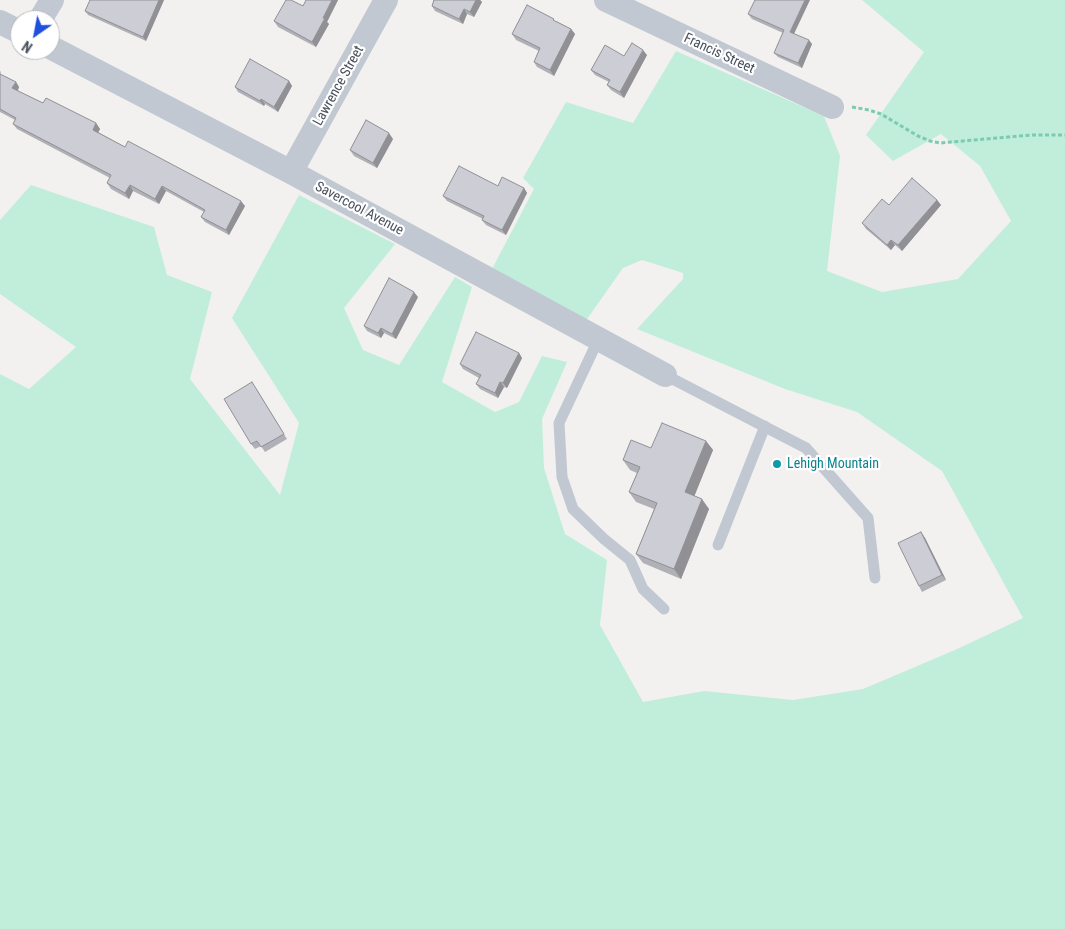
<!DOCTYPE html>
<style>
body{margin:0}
#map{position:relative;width:1065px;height:929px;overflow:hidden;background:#f2f1f0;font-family:"Roboto Condensed",sans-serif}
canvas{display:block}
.north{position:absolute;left:10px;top:10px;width:50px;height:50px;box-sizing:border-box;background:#fff;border:1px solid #b6b9be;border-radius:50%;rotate:213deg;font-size:14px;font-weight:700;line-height:20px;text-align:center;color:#49505d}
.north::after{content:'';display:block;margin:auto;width:18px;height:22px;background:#204fdc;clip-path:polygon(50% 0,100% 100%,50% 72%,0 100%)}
</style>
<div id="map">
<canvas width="1065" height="929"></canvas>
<div class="north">N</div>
</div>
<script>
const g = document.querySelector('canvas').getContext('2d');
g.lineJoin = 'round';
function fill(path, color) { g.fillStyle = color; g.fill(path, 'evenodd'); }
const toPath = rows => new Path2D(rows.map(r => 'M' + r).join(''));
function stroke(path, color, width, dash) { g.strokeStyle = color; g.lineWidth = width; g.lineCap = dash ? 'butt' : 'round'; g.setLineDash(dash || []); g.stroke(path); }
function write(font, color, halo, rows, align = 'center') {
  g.font = font + ' "Roboto Condensed",sans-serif'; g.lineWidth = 4.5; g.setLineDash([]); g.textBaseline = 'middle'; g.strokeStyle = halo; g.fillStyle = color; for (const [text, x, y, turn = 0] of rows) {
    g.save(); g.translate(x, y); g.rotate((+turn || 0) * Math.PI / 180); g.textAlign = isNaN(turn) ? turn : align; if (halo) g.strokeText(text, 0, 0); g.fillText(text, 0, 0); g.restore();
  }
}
fill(toPath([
 [862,0,1065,0,1065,929,0,929,0,374,29,389,76,347,0,294,0,220,31,185,154,227,167,275,212,292,190,379,280,495,299,423,232,318,299,195,395,244,344,308,363,350,399,365,455,277,472,287,442,382,495,412,519,402,542,356,567,362,542,419,544,468,565,534,607,560,600,625,643,702,704,691,793,700,863,689,955,650,1023,618,942,471,857,412,785,389,637,329,683,279,683,273,642,260,623,268,585,322,492,269,534,189,523,178,566,102,633,123,676,51,824,116,840,156,827,271,882,292,958,279,1011,221,980,166,941,134,893,161,866,135,924,52]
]), '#c1eedb');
stroke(toPath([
 [852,107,869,110,881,114,918,136,930,141,940,143,1031,135,1065,135]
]), '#7acbb2', 3, [4, 2.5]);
stroke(toPath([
 [599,338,559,423,562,477,573,509,604,539,630,560,643,589,664,609],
 [665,375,806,448,868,518,875,578],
 [718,545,765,426]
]), '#c1c8d1', 11);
stroke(toPath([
 [606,0,832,107],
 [40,20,52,0],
 [0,22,20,32],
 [50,47,291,172,665,375],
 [291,172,386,0]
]), '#c1c8d1', 24);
fill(toPath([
 [164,0,146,41,88,15,85,11],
 [306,0,338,0,327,22,329,24,316,47,278,27,274,21,303,6],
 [434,0,480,0,482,2,474,17,467,14,463,24,435,11,432,6],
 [748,14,794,34,812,44,802,68,778,57,774,53,783,33,752,19],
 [556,21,571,29,575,34,554,76,537,67,534,62,539,51,516,40,512,34],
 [647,55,624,98,611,90,607,85,609,82,595,75,591,70,624,56],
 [0,71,1,72,0,74,16,82,19,87,18,91,43,103,96,123,100,129,98,132,125,147,245,206,229,235,205,222,201,217,204,212,166,191,159,204,133,191,129,199,111,189,107,183,110,178,17,129,13,124,15,120,0,112],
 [289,81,292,86,278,112,265,104,264,106,238,92,235,87],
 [393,139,377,168,354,156,350,150],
 [498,186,524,188,527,193,506,235,486,225,482,220,483,219,447,201,443,196],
 [937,200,941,205,902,251,895,245,891,250,866,229,862,223,889,205],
 [418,297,396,339,384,333,381,338,367,331,364,326],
 [519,353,522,358,507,388,504,387,498,398,480,389,476,384,479,378,463,369,460,364],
 [256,388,287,439,265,452,261,446,255,449,251,444],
 [706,441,713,450,694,496,709,509,681,579,643,563,636,554,654,509,636,502,629,492,637,473,630,470,623,460,651,448],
 [921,532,925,538,946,580,922,592,919,586]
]), '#b0b1b7');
fill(toPath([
 [159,0,164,0,146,41,143,37],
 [332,0,338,0,327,22,329,24,316,47,312,42],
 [476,0,480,0,482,2,474,17,470,12],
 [805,0,810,0,793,36,790,32],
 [464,9,467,14,463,24,459,19],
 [571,29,575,34,554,76,550,70],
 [809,40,812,44,802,68,798,63],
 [643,50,647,55,624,98,620,92],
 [289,81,292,86,278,112,274,107],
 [16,82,19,87,16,93,12,88],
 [261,99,265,104,264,106,260,101],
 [96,123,100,129,97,135,93,130],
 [389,133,393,139,377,168,373,163],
 [130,185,133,191,129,199,125,193],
 [162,186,166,191,159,204,155,199],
 [524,188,527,193,506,235,502,230],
 [937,200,941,205,902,251,898,245],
 [241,201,245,206,229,235,226,230],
 [891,240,895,245,891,250,887,245],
 [414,292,418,297,396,339,392,334],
 [381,328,384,333,381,338,378,333],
 [519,353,522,358,507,388,503,383],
 [500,382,504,387,498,398,495,393],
 [706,441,713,450,692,502,685,492],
 [702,499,709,509,681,579,674,569],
 [921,532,925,538,946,580,942,575]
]), '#909095');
const building = toPath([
 [90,0,159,0,143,37,85,11,90,0],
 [286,0,291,0,303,6,306,0,332,0,323,18,325,18,312,42,274,21,286,0],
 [434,0,476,0,470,12,464,9,459,19,432,6,434,0],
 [755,0,805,0,790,32,809,40,798,63,774,53,784,30,748,14,755,0],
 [527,5,554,19,553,20,571,29,550,70,534,62,540,48,512,34,527,5],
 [632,43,643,50,620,92,607,85,610,80,591,70,605,45,624,56,632,43],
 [250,59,289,81,274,107,261,99,260,101,235,87,250,59],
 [0,74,16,82,12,88,43,103,46,98,96,123,93,130,125,147,128,141,241,201,226,230,201,217,205,210,162,186,155,199,130,185,125,193,107,183,111,175,13,124,16,118,0,109,0,74],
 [366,120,389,133,373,163,350,150,366,120],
 [459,166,498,186,502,177,524,188,502,230,482,220,484,216,443,196,459,166],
 [912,178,937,200,898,245,891,240,887,245,862,223,882,199,889,205,912,178],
 [389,278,414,292,392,334,381,328,378,333,364,326,389,278],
 [476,332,519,353,503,383,500,382,495,393,476,384,481,375,460,364,476,332],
 [252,382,284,434,261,447,257,441,251,444,224,399,252,382],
 [662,423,706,441,685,492,702,499,674,569,636,554,657,503,629,492,640,467,623,460,631,440,651,448,662,423],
 [921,532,942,575,919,586,898,543,921,532]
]);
fill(building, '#cdced5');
stroke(building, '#909095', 1);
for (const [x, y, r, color] of [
 [777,464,5,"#0f9aa8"]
]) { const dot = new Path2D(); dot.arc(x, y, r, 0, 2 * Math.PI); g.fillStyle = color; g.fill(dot); stroke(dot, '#fff', 2); }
write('14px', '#49505d', '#fff', [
 ["Francis Street",719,54,25],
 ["Lawrence Street",339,86,-61],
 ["Savercool Avenue",359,209,28]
]);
write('14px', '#0d838f', '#fff', [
 ["Lehigh Mountain",787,464]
], 'left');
</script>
